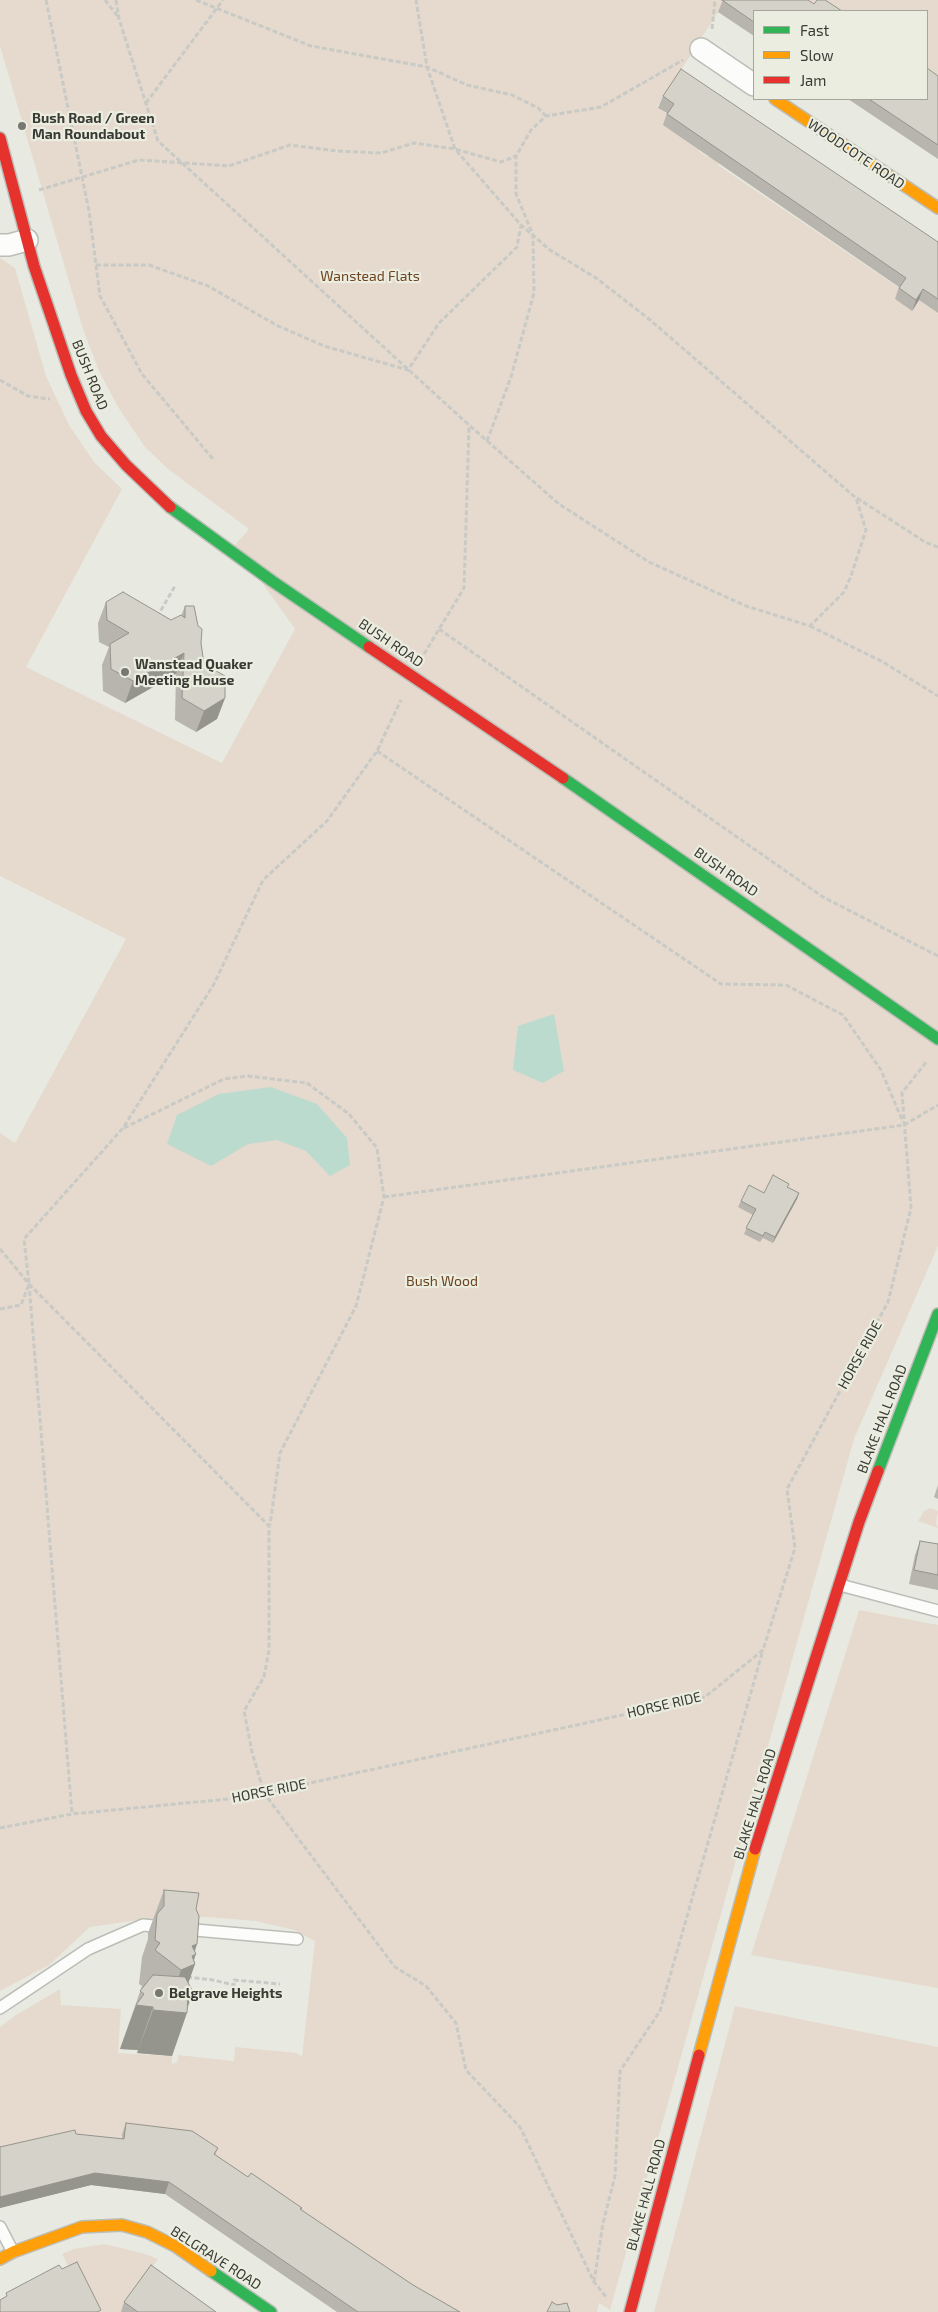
<!DOCTYPE html>
<style>
body{margin:0}
#map{position:relative;width:938px;height:2312px;overflow:hidden;background:#e8eae2;font-family:"Exo 2",sans-serif}
canvas{display:block}
.legend{position:absolute;left:753px;top:10px;width:175px;height:90px;box-sizing:border-box;background:#eaeddf;border:1px solid #a4a69b;margin:0;padding:6px 9px;list-style:none;font-size:15px;color:#3a3b35}
.legend li{display:flex;align-items:center;gap:10px;height:25px}
.legend b{width:25px;border:1px solid #a4a69b}
</style>
<div id="map">
<canvas width="938" height="2312"></canvas>
<ul class="legend">
<li><b style="height:6px;background:#30b455"></b>Fast</li>
<li><b style="height:6px;background:#ff9f0a"></b>Slow</li>
<li><b style="height:6px;background:#e5322d"></b>Jam</li>
</ul>
</div>
<script>
const g = document.querySelector('canvas').getContext('2d');
g.lineJoin = 'round';
function fill(path, color) { g.fillStyle = color; g.fill(path, 'evenodd'); }
const toPath = rows => new Path2D(rows.map(r => 'M' + r).join(''));
function stroke(path, color, width, dash) { g.strokeStyle = color; g.lineWidth = width; g.lineCap = dash ? 'butt' : 'round'; g.setLineDash(dash || []); g.stroke(path); }
function write(font, color, halo, rows, align = 'center') {
  g.font = font + ' "Exo 2",sans-serif'; g.lineWidth = 4.5; g.setLineDash([]); g.textBaseline = 'middle'; g.strokeStyle = halo; g.fillStyle = color; for (const [text, x, y, turn = 0] of rows) {
    g.save(); g.translate(x, y); g.rotate((+turn || 0) * Math.PI / 180); g.textAlign = isNaN(turn) ? turn : align; if (halo) g.strokeText(text, 0, 0); g.fillText(text, 0, 0); g.restore();
  }
}
fill(toPath([
 [0,0,726,0,657,107,705,140,699,151,707,157,714,147,725,154,718,165,898,287,901,290,895,299,912,311,919,300,938,313,938,1246,854,1439,610,2310,599,2303,597,2312,436,2312,120,2151,0,2158,0,2027,16,2015,60,1989,61,2005,121,2009,118,2053,172,2056,172,2064,177,2062,178,2055,234,2061,235,2047,297,2053,302,2057,315,1941,294,1930,256,1921,207,1917,145,1919,90,1927,49,1965,0,1991,0,1133,15,1143,126,939,0,876,0,258,15,268,46,376,69,425,94,462,122,489,26,667,222,763,295,629,235,545,249,529,168,469,145,447,118,407,99,371,82,326,0,46],
 [787,0,938,0,938,91,927,83,927,11,821,11],
 [930,1508,938,1511,936,1523,938,1528,918,1521,924,1511],
 [859,1610,938,1625,938,1988,751,1955],
 [735,2006,938,2047,938,2312,654,2312],
 [104,2244,142,2253,158,2259,121,2312,92,2312,62,2254,74,2249]
]), '#e5dacd');
fill(toPath([
 [554,1014,564,1071,543,1083,513,1070,518,1026],
 [271,1087,317,1104,347,1138,350,1165,330,1176,306,1151,277,1140,248,1144,211,1166,167,1144,177,1115,219,1094]
]), '#bcdbcf');
const lane = toPath([
 [840,1585,938,1611],
 [184,1929,297,1939],
 [0,2008,88,1949,143,1925,165,1927],
 [0,2227,13,2252]
]);
const street = toPath([
 [701,49,754,85],
 [0,245,9,245,27,240]
]);
const fast = toPath([
 [170,507,272,581,369,647],
 [563,778,938,1039],
 [878,1471,938,1314],
 [211,2271,271,2312]
]);
const slow = toPath([
 [775,99,938,208],
 [699,2055,755,1849],
 [0,2259,13,2252,82,2227,122,2225,147,2232,175,2246,211,2271]
]);
const jam = toPath([
 [0,138,34,266,71,375,86,411,101,436,126,465,170,507],
 [369,647,563,778],
 [755,1849,859,1522,878,1471],
 [630,2312,699,2055]
]);
stroke(lane, '#bcbdb7', 14);
stroke(street, '#bcbdb7', 24);
stroke(fast, '#bcbdb7', 14);
stroke(slow, '#bcbdb7', 14);
stroke(jam, '#bcbdb7', 14);
stroke(toPath([
 [46,0,89,211,100,296,142,374,213,459],
 [105,0,119,18],
 [116,0,119,19,158,141,469,425,559,504,649,562,746,606,810,626,844,592,851,576,866,530,856,498,649,319,596,278,550,250,521,225,455,149,427,67,416,0],
 [196,0,311,46,427,67,467,85,512,95,538,108,546,116],
 [712,29,715,0],
 [146,103,223,0],
 [39,190,139,160,229,166,290,145,337,151,381,153,414,143,455,149,501,162,516,156],
 [96,265,149,265,208,286,278,326,324,346,408,370,439,323,517,247,521,225],
 [0,380,28,396,50,399],
 [487,441,511,377,534,293,533,235,516,194,516,156,531,130,546,116,601,107,683,60],
 [857,498,925,542,938,547],
 [157,617,175,586],
 [810,626,883,662,938,696],
 [439,629,823,897,938,956],
 [424,654,464,588,469,425],
 [377,751,721,984,786,985,843,1015,881,1070,903,1122],
 [124,1128,224,1079,248,1076,307,1083,349,1114,377,1148,384,1197,356,1306,280,1453,270,1525],
 [384,1197,904,1125,938,1105],
 [0,1249,29,1284,72,1814],
 [29,1284,269,1526,269,1650,264,1677,244,1711,252,1752,264,1793,395,1967,426,1986,456,2023,466,2070,520,2127,594,2282,607,2298],
 [0,1309,21,1305,29,1284,24,1239,123,1128,214,984,263,880,327,821,377,751,401,700],
 [0,1828,72,1814,228,1799,264,1793,705,1697,763,1650,795,1548,787,1489,888,1302,911,1208,902,1093,927,1061],
 [187,1977,213,1980,234,1985,234,1980,280,1984],
 [594,2282,603,2223,615,2176,620,2071,660,2011,763,1650]
]), '#c9cac6', 3, [5, 2.5]);
stroke(lane, '#fcfcfb', 11);
stroke(street, '#fcfcfb', 21);
stroke(fast, '#30b455', 11);
stroke(slow, '#ff9f0a', 11);
stroke(jam, '#e5322d', 11);
fill(toPath([
 [723,0,814,4,842,11,754,11,754,36,718,12],
 [938,76,938,159,848,99,927,99],
 [663,96,938,242,938,313,919,300,912,311,895,299,899,287,663,125,667,113,658,108],
 [106,602,171,620,181,616,185,606,201,643,204,664,225,698,217,719,196,732,175,720,176,674,125,703,103,691,102,665,109,647,99,642,98,623],
 [787,1187,799,1193,797,1199,773,1243,763,1238,760,1242,744,1234,753,1215,738,1207,741,1201,764,1193],
 [938,1485,938,1499,934,1497],
 [920,1541,938,1544,938,1590,909,1584,915,1555],
 [164,1890,196,1909,197,1944,195,1951,194,1961,195,1964,188,1983,193,1992,172,2056,137,2053,138,2050,120,2049,142,1986,139,1984,142,1957,148,1939,148,1933],
 [126,2123,218,2148,215,2155,248,2177,302,2208,301,2210,413,2285,460,2312,337,2312,165,2194,91,2185,0,2208,0,2147,76,2134,122,2139,122,2134],
 [124,2302,216,2312,121,2312]
]), '#b7b5ad');
fill(toPath([
 [923,289,919,300,912,311,916,300],
 [184,653,176,674,125,703,133,681],
 [225,698,217,719,196,732,204,711],
 [799,1193,797,1199,773,1243,775,1237],
 [197,1944,193,1955,196,1954,192,1965,195,1964,180,2007,188,1994,193,1992,185,2013,187,2013,172,2056,137,2053,153,2010,167,2011,181,1970,192,1946],
 [136,2005,153,2007,138,2050,120,2049],
 [95,2173,169,2182,165,2194,91,2185,0,2208,0,2197]
]), '#95948d');
const building = toPath([
 [722,0,808,0,814,4,817,0,825,0,842,11,754,11,754,22,722,0],
 [927,68,938,76,938,145,869,99,927,99,927,68],
 [681,69,938,242,938,299,923,289,916,300,899,288,906,278,667,114,674,104,663,96,681,69],
 [123,592,171,620,181,615,185,618,185,606,194,606,198,626,202,629,201,643,204,664,225,676,225,698,204,711,182,698,184,653,133,681,111,669,110,644,129,633,107,620,106,602,123,592],
 [773,1175,789,1184,787,1187,799,1193,775,1237,765,1232,763,1236,746,1228,756,1209,741,1201,749,1185,764,1193,773,1175],
 [920,1541,938,1544,938,1575,914,1570,920,1541],
 [164,1890,199,1893,196,1909,199,1916,197,1944,192,1946,196,1954,192,1956,195,1964,181,1970,155,1950,160,1943,155,1940,157,1914,164,1906,164,1890],
 [153,1975,185,1977,193,1992,188,1994,187,2013,153,2010,153,2007,136,2005,144,1994,140,1991,153,1975],
 [126,2123,192,2131,218,2148,214,2154,248,2177,251,2173,302,2208,300,2209,413,2285,460,2312,358,2312,169,2182,95,2173,0,2197,0,2147,75,2130,76,2134,124,2139,126,2123],
 [77,2262,101,2310,97,2312,0,2312,0,2300,7,2296,6,2293,59,2265,62,2269,77,2262],
 [151,2265,216,2312,138,2312,124,2302,151,2265],
 [552,2302,557,2305,567,2303,570,2312,547,2312,552,2302]
]);
fill(building, '#d5d3c9');
stroke(building, '#95948d', 1);
for (const [x, y, r, color] of [
 [22,126,5,"#777872"],
 [125,672,5,"#777872"],
 [159,1993,5,"#777872"]
]) { const dot = new Path2D(); dot.arc(x, y, r, 0, 2 * Math.PI); g.fillStyle = color; g.fill(dot); stroke(dot, '#eaeddf', 2); }
write('bold 14px', '#3a3b35', '#eaeddf', [
 ["Bush Road / Green",32,118],
 ["Man Roundabout",32,134],
 ["Wanstead Quaker",135,664],
 ["Meeting House",135,680],
 ["Belgrave Heights",169,1993]
], 'left');
write('14px', '#3a3b35', '#eaeddf', [
 ["WOODCOTE ROAD",856,154,34],
 ["BUSH ROAD",90,375,68],
 ["BUSH ROAD",391,643,34],
 ["BUSH ROAD",726,872,35],
 ["HORSE RIDE",860,1355,-61],
 ["BLAKE HALL ROAD",882,1419,-69],
 ["HORSE RIDE",664,1705,-13],
 ["HORSE RIDE",269,1791,-11],
 ["BLAKE HALL ROAD",755,1804,-73],
 ["BLAKE HALL ROAD",646,2195,-75],
 ["BELGRAVE ROAD",216,2258,33]
]);
write('14px', '#6f4320', '#eaeddf', [
 ["Wanstead Flats",370,276],
 ["Bush Wood",442,1281]
]);
</script>
